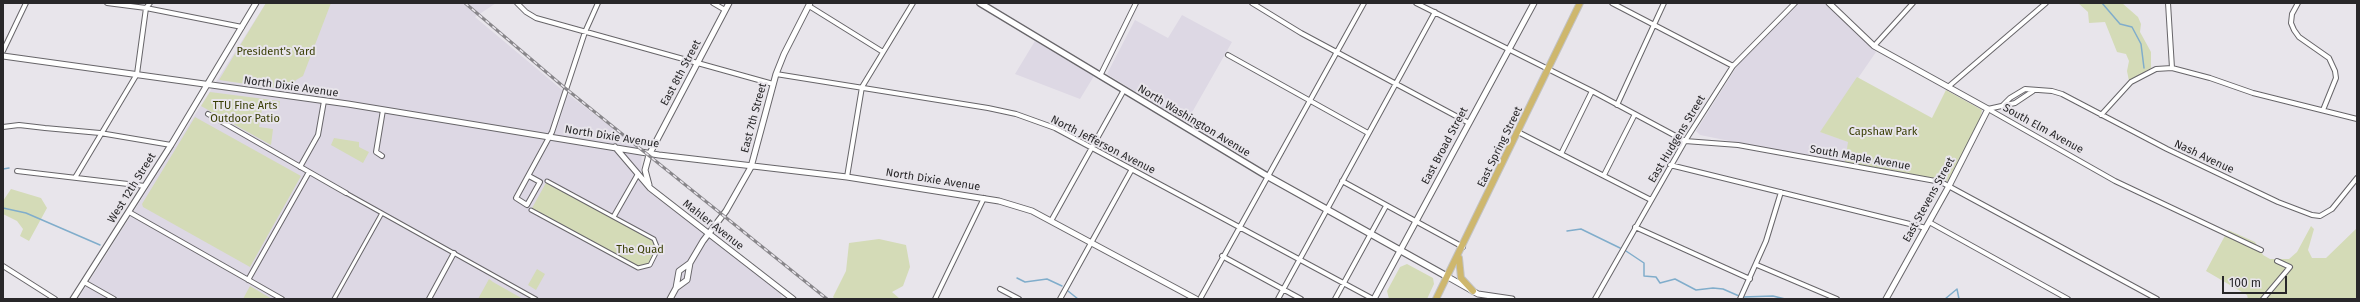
<!DOCTYPE html>
<style>
body{margin:0}
#map{position:relative;width:2360px;height:302px;overflow:hidden;background:#e8e5eb;font-family:"Fira Sans",sans-serif}
canvas{display:block}
.frame{position:absolute;inset:0;border:4px solid #282729;pointer-events:none}
.scale{position:absolute;left:2222px;top:276px;width:65px;height:18px;box-sizing:border-box;border:2px solid #282729;border-top:0;padding-left:5px;font-size:12px;line-height:14px;white-space:nowrap;color:#282729;-webkit-text-stroke:3px #e8e5eb;paint-order:stroke}
</style>
<div id="map">
<canvas width="2360" height="302"></canvas>
<div class="frame"></div>
<div class="scale">100 m</div>
</div>
<script>
const g = document.querySelector('canvas').getContext('2d');
g.lineJoin = 'round';
function fill(path, color) { g.fillStyle = color; g.fill(path, 'evenodd'); }
const toPath = rows => new Path2D(rows.map(r => 'M' + r).join(''));
function stroke(path, color, width, dash) { g.strokeStyle = color; g.lineWidth = width; g.lineCap = dash ? 'butt' : 'round'; g.setLineDash(dash || []); g.stroke(path); }
function write(font, color, halo, rows, align = 'center') {
  g.font = font + ' "Fira Sans",sans-serif'; g.lineWidth = 4; g.setLineDash([]); g.textBaseline = 'middle'; g.strokeStyle = halo; g.fillStyle = color; for (const [text, x, y, turn = 0] of rows) {
    g.save(); g.translate(x, y); g.rotate((+turn || 0) * Math.PI / 180); g.textAlign = isNaN(turn) ? turn : align; if (halo) g.strokeText(text, 0, 0); g.fillText(text, 0, 0); g.restore();
  }
}
fill(toPath([
 [266,3,496,3,475,17,561,89,642,150,641,171,648,191,780,292,782,299,78,299],
 [1798,3,1827,3,1876,52,1821,132,1849,142,1845,162,1745,144,1700,135,1696,131,1739,63],
 [1182,15,1232,42,1186,123,1107,74,1135,20,1168,38],
 [1035,41,1094,76,1080,99,1015,74]
]), '#ddd8e4');
fill(toPath([
 [266,3,331,3,303,76,296,80,288,90,219,80],
 [2078,3,2122,3,2138,17,2141,24,2140,32,2151,52,2151,68,2129,81,2127,71,2129,61,2126,54,2117,52,2105,22,2089,23,2088,12],
 [1857,77,1932,118,1946,90,1982,110,1980,119,1948,181,1845,162,1848,142,1820,132],
 [210,92,280,101,279,108,276,107,275,111,262,109,259,127,273,129,271,145,201,106],
 [195,117,301,176,250,267,143,207,142,204],
 [334,138,359,142,359,147,369,152,363,163,331,145],
 [547,181,654,239,658,249,650,265,638,268,531,210],
 [11,189,41,198,47,208,29,241,20,236,23,229,17,221,3,214,3,201],
 [2311,226,2314,229,2308,250,2312,258,2326,258,2357,228,2357,299,2248,299,2247,295,2206,271,2228,230,2255,242,2263,255,2270,259,2289,259,2297,252],
 [879,239,906,245,910,267,903,286,892,292,900,299,835,299,833,297,846,271,849,243],
 [1407,264,1433,278,1434,284,1427,299,1389,299,1387,291,1400,267],
 [537,269,545,274,536,290,528,285],
 [489,279,493,282,523,299,478,299],
 [250,286,272,299,243,299]
]), '#d4dbb7');
stroke(toPath([
 [2102,3,2120,24,2132,27,2141,44,2144,68],
 [3,169,9,168],
 [3,208,26,213,100,245],
 [1567,231,1581,229,1620,248],
 [1626,251,1644,263,1644,276,1656,277,1660,283,1675,279,1696,290,1713,288,1723,289,1739,296],
 [1017,278,1025,282,1047,279,1062,286],
 [1068,291,1078,299],
 [1743,297,1773,296,1785,299],
 [1945,299,1957,289,1959,299]
]), '#80adcb', 1.5);
const pedestrian = toPath([
 [346,193,536,299],
 [531,210,638,268,650,265,658,249,654,239,547,181],
 [334,299,382,213]
]);
const minor = toPath([
 [107,3,146,8,242,27],
 [517,3,526,12,536,18,773,84],
 [713,3,725,10],
 [1252,3,1301,33,1469,123],
 [1416,3,1592,91,1685,141,1738,145,1941,182,2157,299],
 [1612,3,1733,66],
 [2168,3,2172,68],
 [2298,3,2292,14,2291,23,2294,30,2299,37,2329,58,2335,71,2336,78,2323,110],
 [809,6,883,52],
 [1874,46,1913,3],
 [3,51,26,3],
 [1228,55,1368,133],
 [776,74,988,108,1016,114,1055,128,1373,299],
 [1100,76,1136,3],
 [1948,87,2046,3],
 [1617,105,1664,3],
 [2003,105,2010,98,2025,89,2052,91,2062,94,2167,149,2278,202,2312,215,2320,216,2332,209,2357,178],
 [1988,109,2115,181,2261,250],
 [1988,109,2015,103,2033,91],
 [208,114,346,193],
 [2101,115,2131,82,2156,69,2172,68,2210,78,2253,93,2357,119],
 [3,127,19,125,45,128,100,133,171,145],
 [1518,132,1651,200],
 [1561,154,1592,91],
 [382,156,376,152,383,110],
 [1670,165,1926,228],
 [300,167,318,135,324,101],
 [17,171,145,186],
 [1604,175,1635,114],
 [76,176,137,74,146,8,150,3],
 [529,176,540,182,527,205,516,198,552,132,585,32,598,3],
 [847,177,862,87,913,3],
 [1342,181,1463,247],
 [129,212,282,299],
 [614,216,638,174],
 [1051,221,1124,90],
 [1929,222,2068,299],
 [1635,227,1750,279],
 [1222,256,1301,299],
 [1757,265,1837,299],
 [3,266,55,299],
 [248,280,309,172],
 [84,282,114,299],
 [1000,289,1019,299],
 [429,299,454,253],
 [935,299,984,198],
 [1060,299,1132,169],
 [1200,299,1364,3],
 [1278,299,1435,12],
 [1335,299,1386,206],
 [1595,299,1685,141,1733,66,1795,3],
 [1740,299,1766,241,1781,192],
 [2263,299,2290,267,2277,261]
]);
const tertiary = toPath([
 [1829,3,1874,46,1988,109,1949,186,1886,299],
 [3,56,348,104,659,155,847,177,999,201,1032,211,1196,299],
 [615,147,650,188,793,299],
 [649,185,645,170,649,155,729,3],
 [690,263,703,241,726,211,751,167,776,74,784,54,810,3],
 [1448,277,1478,294,1512,299],
 [73,299,171,145,256,3],
 [670,299,676,288,679,271,690,263,687,280,676,288],
 [1374,299,1534,3]
]);
const secondary = toPath([
 [980,3,1267,176,1448,277]
]);
const primary = toPath([
 [1459,258,1461,278,1473,291],
 [1436,299,1580,3]
]);
stroke(pedestrian, '#676569', 5);
stroke(minor, '#676569', 6);
stroke(tertiary, '#676569', 7);
stroke(secondary, '#676569', 8);
stroke(primary, '#c3c3c3', 8);
stroke(pedestrian, '#fff', 3);
stroke(minor, '#fff', 4);
stroke(tertiary, '#fff', 5);
stroke(secondary, '#fff', 5.5);
stroke(primary, '#ceb76d', 6);
const rail = toPath([
 [465,3,565,88,827,299]
]);
stroke(rail, '#88868a', 3);
stroke(rail, '#e8e5eb', 1.5, [4.5]);
write('11px', '#383d03', '#e8e5eb', [
 ["President's Yard",276,52],
 ["TTU Fine Arts",245,106],
 ["Outdoor Patio",245,119],
 ["Capshaw Park",1883,132],
 ["The Quad",640,250]
]);
write('11px', '#282729', '#e8e5eb', [
 ["East 8th Street",681,73,-62],
 ["North Dixie Avenue",291,87,8],
 ["East 7th Street",754,118,-75],
 ["North Washington Avenue",1194,121,31],
 ["South Elm Avenue",2043,129,29],
 ["North Dixie Avenue",612,137,9],
 ["East Hudgens Street",1677,139,-59],
 ["North Jefferson Avenue",1103,145,27],
 ["East Broad Street",1445,146,-62],
 ["East Spring Street",1500,147,-64],
 ["Nash Avenue",2204,157,25],
 ["South Maple Avenue",1860,158,10],
 ["North Dixie Avenue",933,180,9],
 ["West 12th Street",132,188,-58],
 ["East Stevens Street",1929,200,-61],
 ["Mahler Avenue",713,225,38]
]);
</script>
